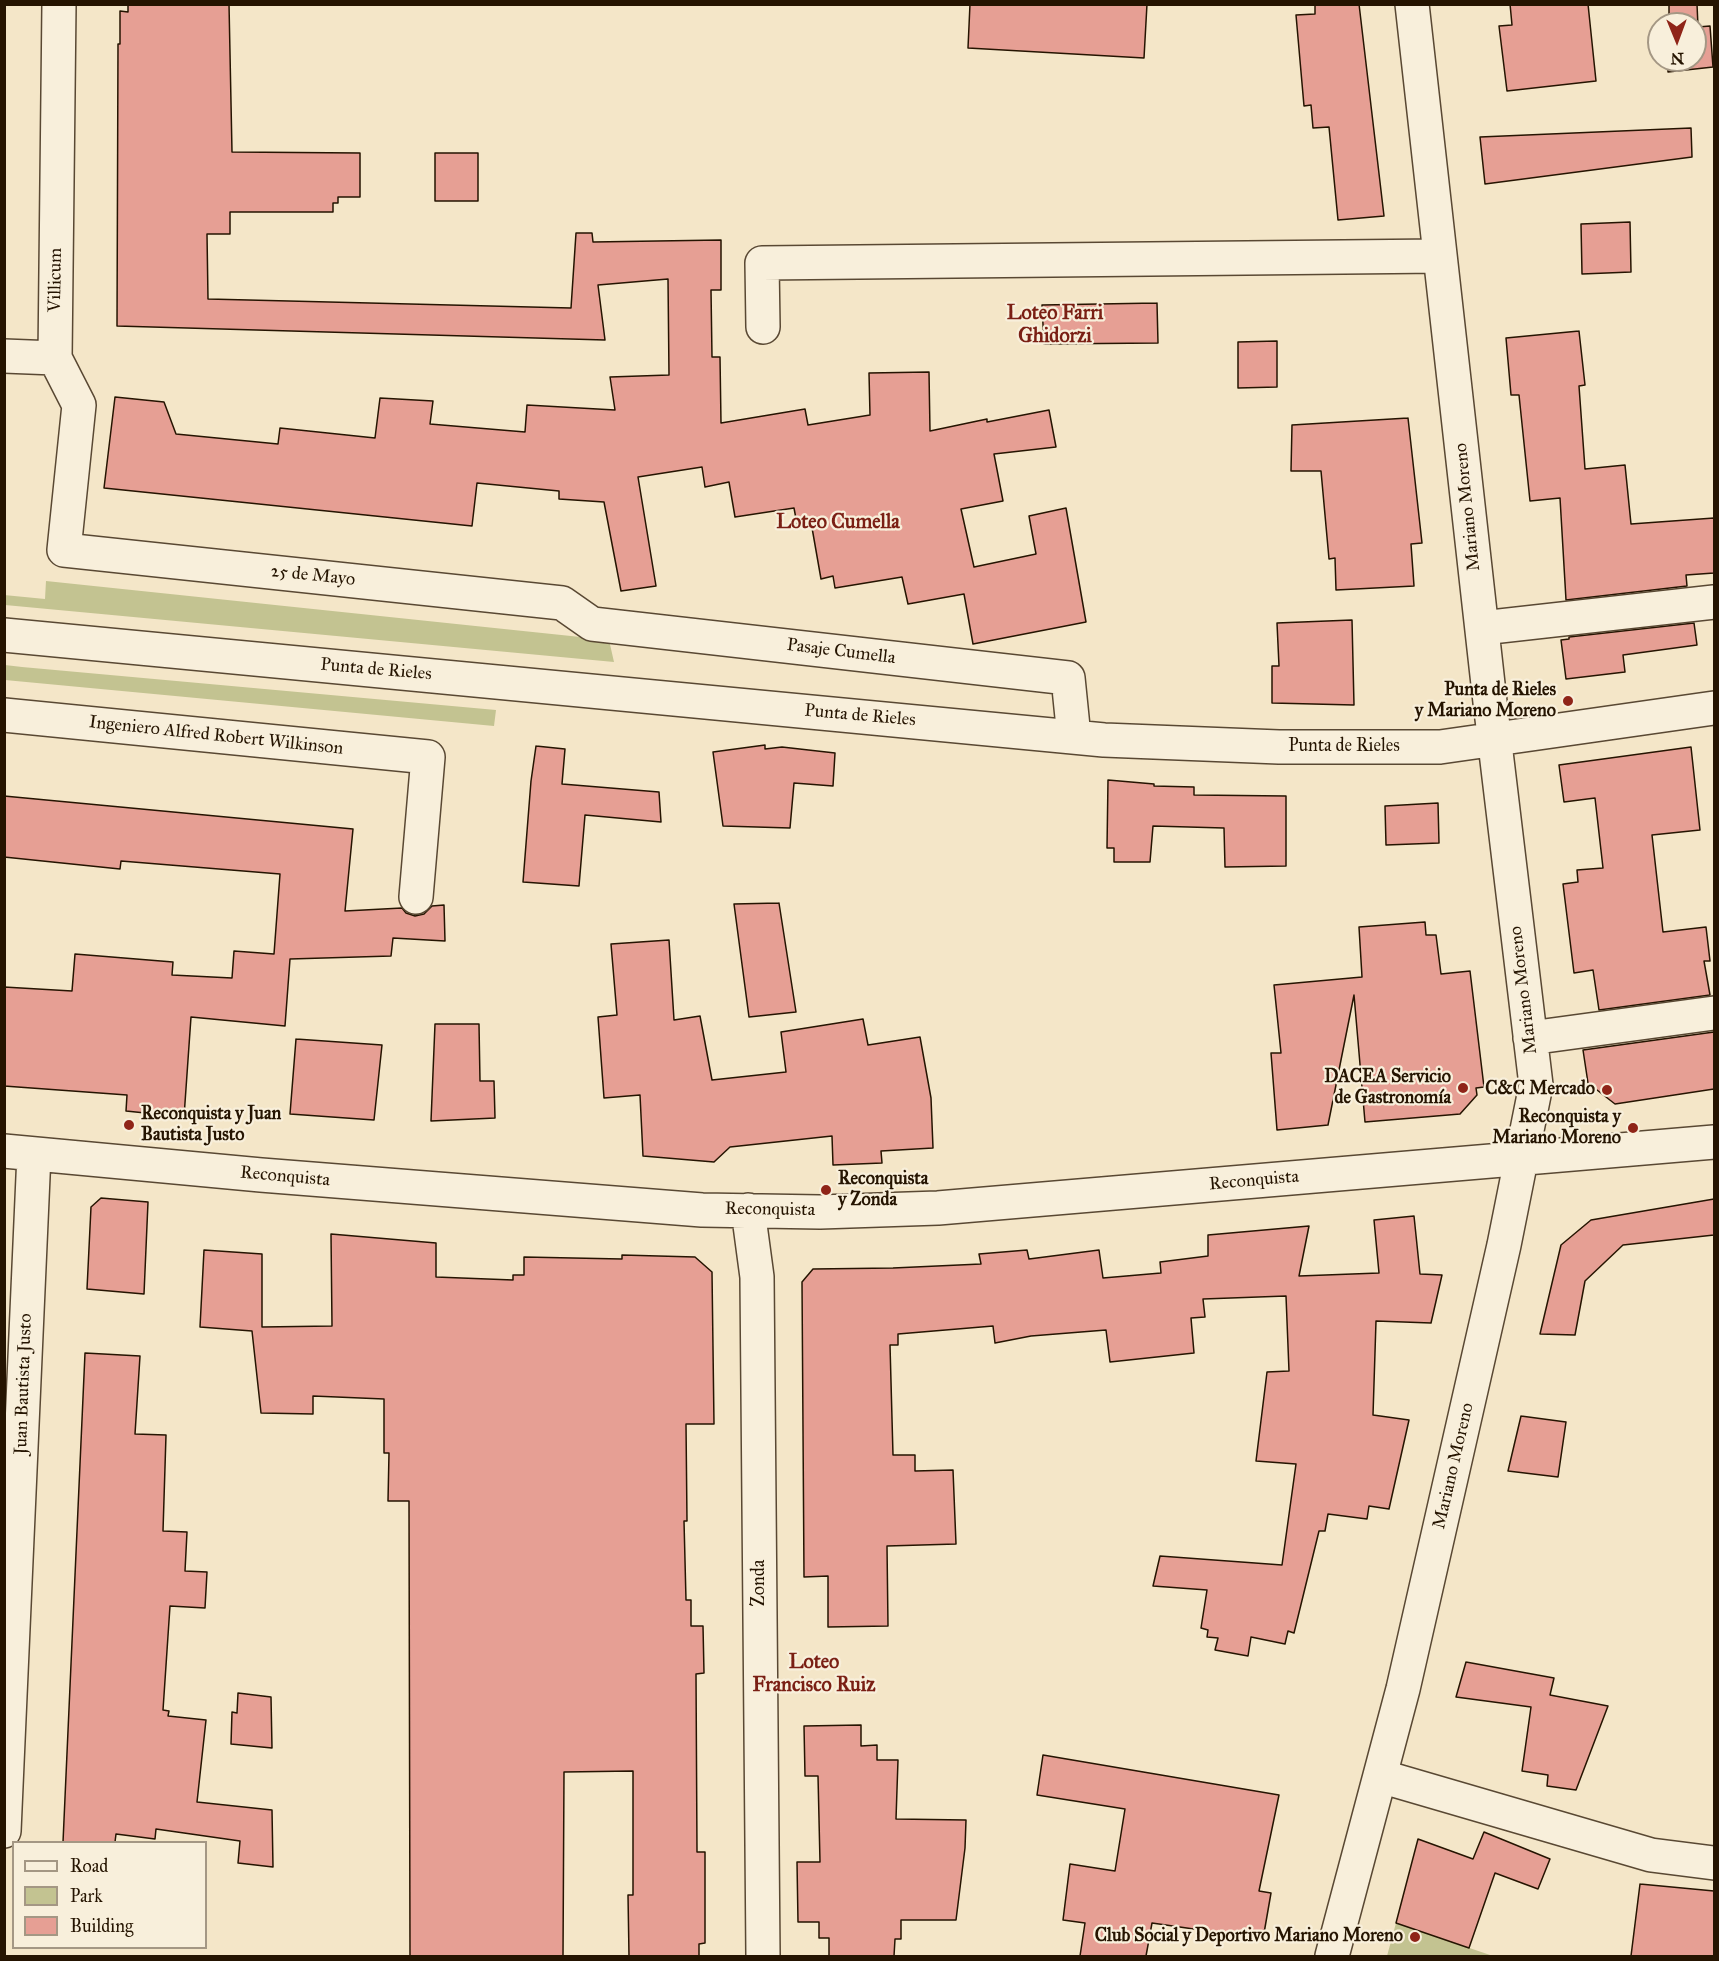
<!DOCTYPE html>
<meta charset="utf-8">
<style>
body{margin:0}
#map{position:relative;width:1719px;height:1961px;overflow:hidden;background:#f4e6c8;font-family:"IM FELL Great Primer",serif}
canvas{display:block}
.frame{position:absolute;inset:0;border:6px solid #251401;pointer-events:none}
.legend{position:absolute;left:12px;top:1841px;width:195px;height:108px;box-sizing:border-box;background:#f8efdb;border:2px solid #a49784;margin:0;padding:8px 10px;list-style:none;font-size:18px;color:#251401}
.legend li{display:flex;align-items:center;gap:12px;height:30px}
.legend b{width:30px;border:2px solid #a49784}
.north{position:absolute;left:1647px;top:12px;width:60px;height:60px;box-sizing:border-box;background:#f8efdb;border:2px solid #a49784;border-radius:50%;rotate:179deg;font-size:16px;font-weight:700;line-height:24px;text-align:center;color:#251401}
.north::after{content:'';display:block;margin:auto;width:21px;height:27px;background:#8f2418;clip-path:polygon(50% 0,100% 100%,50% 72%,0 100%)}
</style>
<div id="map">
<canvas width="1719" height="1961"></canvas>
<div class="frame"></div>
<ul class="legend">
<li><b style="height:8px;background:#f8efdb"></b>Road</li>
<li><b style="height:16px;background:#c3c391"></b>Park</li>
<li><b style="height:16px;background:#e69f94"></b>Building</li>
</ul>
<div class="north">N</div>
</div>
<script>
const g = document.querySelector('canvas').getContext('2d');
g.lineJoin = 'round';
function fill(path, color) { g.fillStyle = color; g.fill(path, 'evenodd'); }
const toPath = rows => new Path2D(rows.map(r => 'M' + r).join(''));
function stroke(path, color, width, dash) { g.strokeStyle = color; g.lineWidth = width; g.lineCap = dash ? 'butt' : 'round'; g.setLineDash(dash || []); g.stroke(path); }
function write(font, color, halo, rows, align = 'center') {
  g.font = font + ' "IM FELL Great Primer",serif'; g.lineWidth = 4.5; g.setLineDash([]); g.textBaseline = 'middle'; g.strokeStyle = halo; g.fillStyle = color; for (const [text, x, y, turn = 0] of rows) {
    g.save(); g.translate(x, y); g.rotate((+turn || 0) * Math.PI / 180); g.textAlign = isNaN(turn) ? turn : align; if (halo) g.strokeText(text, 0, 0); g.fillText(text, 0, 0); g.restore();
  }
}
fill(toPath([
 [46,581,609,640,614,662,5,605,4,595,45,599],
 [5,665,22,667,496,710,494,726,5,680],
 [1396,1923,1493,1956,1387,1956]
]), '#c3c391');
const building = toPath([
 [128,4,229,4,232,152,360,153,360,197,338,197,338,203,333,203,333,212,230,212,230,234,207,234,208,299,571,308,576,233,592,233,593,242,721,240,721,290,711,290,712,357,720,357,721,423,805,409,808,425,870,415,869,373,929,372,930,431,987,419,987,422,1049,410,1056,447,994,454,1003,501,961,509,974,567,1036,554,1029,516,1066,508,1086,622,973,644,964,594,908,604,902,577,835,588,833,576,821,579,811,522,797,524,794,508,735,517,729,482,705,487,702,467,638,477,656,586,621,591,604,502,559,499,559,491,477,483,472,526,104,488,115,397,164,402,176,434,278,444,280,428,375,438,380,398,433,401,430,424,525,432,527,405,615,410,610,377,669,375,668,279,598,285,605,340,117,326,118,44,120,44,120,11,128,12,128,4],
 [970,4,1147,4,1144,58,968,48,970,4],
 [1315,4,1359,4,1384,216,1338,220,1329,127,1313,128,1311,105,1304,106,1296,15,1315,14,1315,4],
 [1510,4,1588,4,1596,81,1507,91,1499,26,1512,25,1510,4],
 [1669,4,1697,4,1698,27,1710,26,1713,67,1668,72,1668,60,1695,60,1695,24,1669,24,1669,4],
 [1691,128,1692,157,1485,184,1480,137,1691,128],
 [435,153,478,153,478,201,435,201,435,153],
 [1630,222,1631,272,1582,274,1581,224,1630,222],
 [1157,303,1158,343,1044,344,1042,305,1157,303],
 [1579,331,1585,385,1579,386,1585,469,1625,465,1631,524,1714,518,1714,573,1686,575,1687,586,1566,600,1560,498,1530,501,1519,395,1511,395,1506,338,1579,331],
 [1277,341,1277,387,1238,388,1238,342,1277,341],
 [1408,418,1422,543,1411,544,1414,586,1336,590,1335,558,1329,559,1321,471,1291,471,1292,425,1408,418],
 [1352,620,1354,705,1272,703,1272,666,1279,666,1277,623,1352,620],
 [1694,623,1697,645,1623,655,1625,672,1566,679,1561,640,1569,639,1569,637,1694,623],
 [765,745,765,749,782,747,835,753,833,786,794,783,790,828,723,826,713,752,765,745],
 [536,746,565,749,562,784,659,792,661,822,585,815,579,886,523,882,531,781,536,746],
 [1691,747,1700,830,1652,835,1663,932,1706,927,1710,961,1704,961,1710,995,1599,1010,1593,970,1574,973,1563,884,1578,882,1577,870,1603,868,1595,798,1564,802,1559,765,1691,747],
 [1108,780,1154,784,1154,786,1194,787,1194,795,1286,796,1286,866,1225,867,1224,828,1153,826,1150,862,1114,862,1114,848,1107,848,1108,780],
 [4,796,353,829,345,911,402,908,406,913,415,916,424,914,432,906,444,905,445,941,393,938,391,956,290,959,285,1026,191,1017,184,1117,126,1111,127,1095,4,1086,4,987,72,991,75,954,173,962,172,975,232,978,234,951,274,954,280,874,121,861,120,869,4,857,4,796],
 [1438,803,1439,843,1386,845,1385,806,1438,803],
 [779,903,796,1012,749,1017,734,904,779,903],
 [1425,922,1426,935,1436,935,1441,974,1470,971,1484,1087,1476,1088,1477,1095,1460,1114,1365,1122,1354,995,1328,1125,1277,1130,1271,1053,1281,1053,1274,985,1362,977,1359,927,1425,922],
 [669,940,674,1020,700,1016,712,1080,786,1072,781,1032,863,1019,868,1045,920,1037,931,1098,933,1148,881,1151,882,1163,833,1165,832,1136,730,1147,714,1162,643,1156,640,1095,604,1098,598,1017,617,1015,611,944,669,940],
 [435,1024,479,1024,480,1081,494,1081,495,1118,431,1121,435,1024],
 [1714,1032,1714,1089,1615,1104,1588,1083,1583,1050,1714,1032],
 [296,1039,382,1045,374,1120,290,1114,296,1039],
 [101,1198,148,1202,144,1294,87,1289,91,1207,101,1198],
 [1714,1199,1714,1235,1623,1245,1585,1281,1575,1335,1540,1334,1561,1245,1591,1220,1714,1199],
 [1414,1216,1420,1274,1442,1275,1431,1323,1376,1321,1373,1415,1409,1420,1389,1509,1369,1506,1367,1519,1328,1514,1325,1531,1319,1531,1294,1633,1288,1631,1285,1644,1251,1637,1248,1656,1215,1650,1218,1638,1207,1637,1208,1630,1201,1628,1207,1590,1153,1586,1160,1556,1282,1565,1296,1464,1256,1461,1267,1372,1289,1371,1286,1296,1203,1299,1205,1317,1191,1318,1194,1353,1110,1362,1106,1330,1031,1336,995,1343,993,1326,898,1334,898,1345,890,1345,893,1455,915,1455,915,1471,953,1470,956,1544,887,1546,888,1626,828,1627,828,1576,804,1577,802,1282,813,1269,893,1268,981,1264,979,1254,1027,1250,1029,1259,1099,1250,1103,1278,1161,1273,1160,1262,1208,1256,1208,1235,1309,1226,1299,1276,1379,1273,1374,1220,1414,1216],
 [331,1234,436,1243,436,1277,513,1280,513,1275,524,1275,524,1257,622,1259,622,1255,695,1257,712,1272,714,1424,686,1424,687,1521,684,1521,686,1600,691,1600,691,1626,703,1626,704,1673,696,1674,697,1852,705,1852,705,1943,699,1944,699,1956,629,1956,628,1895,633,1895,633,1771,564,1772,563,1956,410,1956,409,1501,388,1501,389,1453,384,1453,384,1399,313,1396,313,1414,261,1413,252,1331,200,1327,204,1250,262,1254,262,1327,332,1326,331,1234],
 [85,1353,140,1356,135,1434,166,1435,163,1531,187,1532,185,1571,207,1572,205,1608,170,1606,163,1710,169,1711,168,1716,206,1720,197,1802,272,1810,273,1867,238,1863,240,1841,156,1829,155,1839,116,1834,115,1842,63,1842,85,1353],
 [1521,1416,1566,1422,1558,1477,1508,1471,1521,1416],
 [1466,1662,1554,1678,1550,1695,1608,1706,1576,1790,1547,1786,1548,1775,1522,1771,1531,1707,1456,1697,1466,1662],
 [238,1693,271,1697,272,1748,231,1744,232,1712,237,1713,238,1693],
 [861,1725,861,1746,877,1745,877,1760,898,1760,896,1819,966,1820,965,1848,956,1920,901,1920,901,1939,895,1939,894,1956,829,1956,829,1938,819,1938,819,1922,798,1922,797,1862,820,1862,818,1776,805,1776,804,1726,861,1725],
 [1043,1755,1279,1795,1259,1891,1271,1893,1263,1939,1152,1923,1146,1956,1080,1956,1085,1923,1063,1920,1070,1864,1115,1871,1125,1809,1037,1795,1043,1755],
 [1484,1832,1550,1859,1538,1889,1495,1873,1469,1948,1396,1923,1418,1839,1473,1859,1484,1832],
 [1640,1884,1714,1891,1714,1956,1631,1956,1640,1884]
]);
fill(building, '#e69f94');
stroke(building, '#251401', 1.5);
const minor = toPath([
 [59,4,55,358,79,405,64,550,562,603,592,624,1068,678,1074,737],
 [763,327,762,263,1440,256],
 [4,356,55,358],
 [1482,628,1714,602],
 [4,635,1104,740,1279,747,1440,747,1714,708],
 [4,715,428,757,416,897],
 [1530,1038,1714,1013],
 [4,1151,261,1175,702,1210,820,1212,938,1208,1714,1142],
 [748,1210,757,1277,763,1956],
 [1380,1776,1651,1855,1714,1863],
 [4,1831,34,1154],
 [1332,1956,1403,1689,1504,1245,1536,1085,1490,702,1412,4]
]);
stroke(minor, '#594833', 36);
stroke(minor, '#f8efdb', 33);
for (const [x, y, r, color] of [
 [1568,701,6,"#8f2418"],
 [1463,1088,6,"#8f2418"],
 [1607,1090,6,"#8f2418"],
 [129,1125,6,"#8f2418"],
 [1633,1128,6,"#8f2418"],
 [826,1190,6,"#8f2418"],
 [1415,1937,6,"#8f2418"]
]) { const dot = new Path2D(); dot.arc(x, y, r, 0, 2 * Math.PI); g.fillStyle = color; g.fill(dot); stroke(dot, '#f8efdb', 2); }
write('18px', '#251401', '#f8efdb', [
 ["Villicum",56,280,-89],
 ["Mariano Moreno",1468,507,-96],
 ["25 de Mayo",313,576,6],
 ["Pasaje Cumella",841,652,7],
 ["Punta de Rieles",376,670,5],
 ["Punta de Rieles",860,716,5],
 ["Ingeniero Alfred Robert Wilkinson",216,736,6],
 ["Punta de Rieles",1344,747],
 ["Mariano Moreno",1524,990,-97],
 ["Reconquista",285,1177,5],
 ["Reconquista",1254,1181,-5],
 ["Reconquista",770,1210,1],
 ["Juan Bautista Justo",24,1384,-88],
 ["Mariano Moreno",1454,1466,-77],
 ["Zonda",760,1583,-90]
]);
write('bold 18px', '#251401', '#f8efdb', [
 ["Punta de Rieles",1556,691],
 ["y Mariano Moreno",1556,712],
 ["DACEA Servicio",1451,1078],
 ["de Gastronomía",1451,1099],
 ["C&C Mercado",1595,1090],
 ["Reconquista y Juan",141,1115,"left"],
 ["Bautista Justo",141,1136,"left"],
 ["Reconquista y",1621,1118],
 ["Mariano Moreno",1621,1139],
 ["Reconquista",838,1180,"left"],
 ["y Zonda",838,1201,"left"],
 ["Club Social y Deportivo Mariano Moreno",1403,1937]
], 'right');
write('bold 20px', '#7a1f14', '#f8efdb', [
 ["Loteo Farri",1055,314],
 ["Ghidorzi",1055,337],
 ["Loteo Cumella",838,523],
 ["Loteo",814,1663],
 ["Francisco Ruiz",814,1686]
]);
</script>
